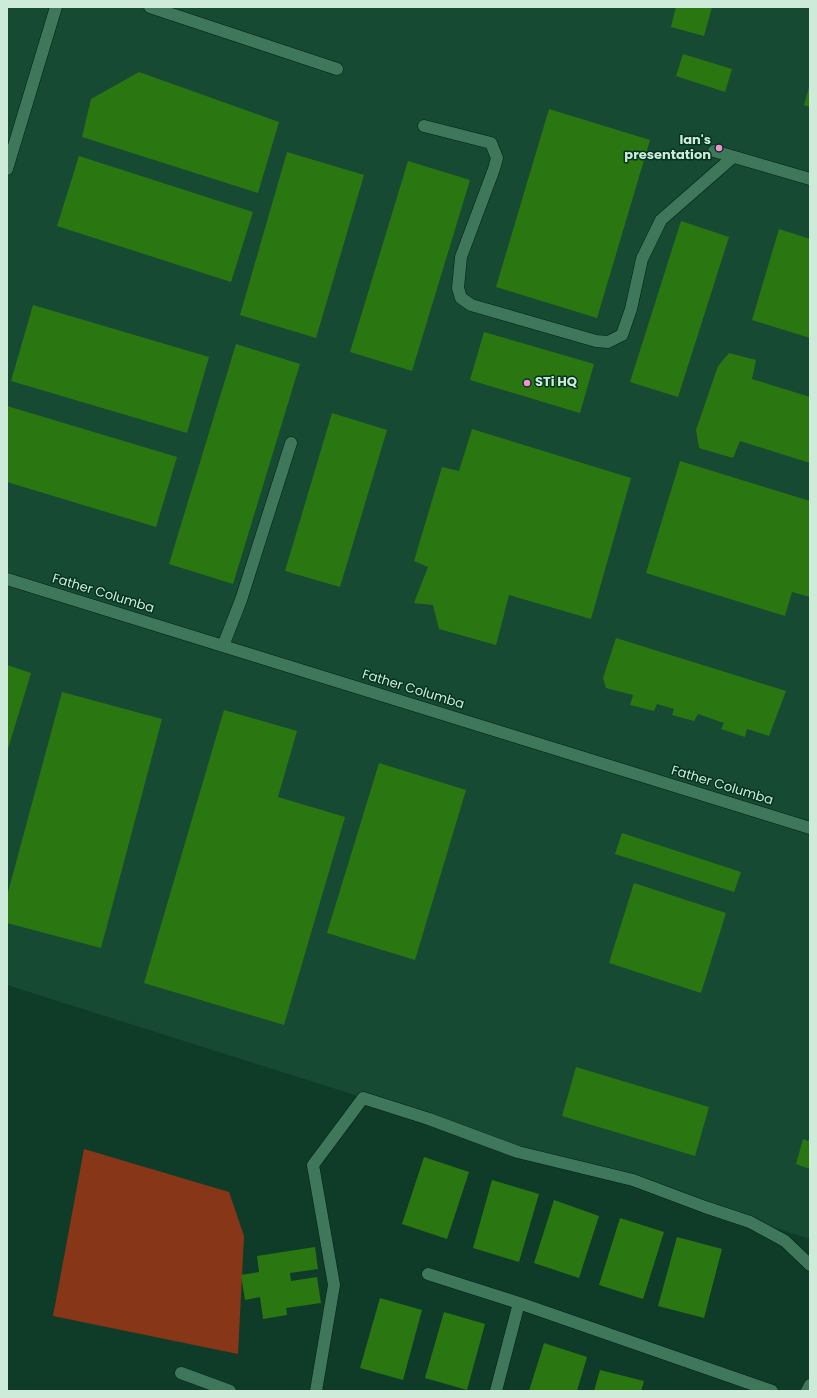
<!DOCTYPE html>
<style>
body{margin:0}
#map{position:relative;width:817px;height:1398px;overflow:hidden;background:#0f3c28;font-family:Poppins,sans-serif}
canvas{display:block}
.frame{position:absolute;inset:0;border:8px solid #ceebda;pointer-events:none}
</style>
<div id="map">
<canvas width="817" height="1398"></canvas>
<div class="frame"></div>
</div>
<script>
const g = document.querySelector('canvas').getContext('2d');
g.lineJoin = 'round';
function fill(path, color) { g.fillStyle = color; g.fill(path, 'evenodd'); }
const toPath = rows => new Path2D(rows.map(r => 'M' + r).join(''));
function stroke(path, color, width, dash) { g.strokeStyle = color; g.lineWidth = width; g.lineCap = dash ? 'butt' : 'round'; g.setLineDash(dash || []); g.stroke(path); }
function write(font, color, halo, rows, align = 'center') {
  g.font = font + ' Poppins,sans-serif'; g.lineWidth = 3; g.setLineDash([]); g.textBaseline = 'middle'; g.strokeStyle = halo; g.fillStyle = color; for (const [text, x, y, turn = 0] of rows) {
    g.save(); g.translate(x, y); g.rotate((+turn || 0) * Math.PI / 180); g.textAlign = isNaN(turn) ? turn : align; if (halo) g.strokeText(text, 0, 0); g.fillText(text, 0, 0); g.restore();
  }
}
fill(toPath([
 [7,7,810,7,810,1239,7,985]
]), '#164a33');
fill(toPath([
 [84,1149,229,1192,244,1236,238,1354,53,1316]
]), '#873618');
fill(toPath([
 [676,7,712,7,704,36,671,27],
 [683,54,732,69,725,92,676,76],
 [139,72,279,122,258,193,82,137,91,99],
 [810,84,810,107,804,105],
 [549,109,650,140,597,318,496,287],
 [287,152,364,175,316,338,240,315],
 [79,156,253,212,231,282,57,226],
 [408,161,470,180,412,371,350,352],
 [681,221,729,237,678,397,630,382],
 [779,229,810,239,810,338,752,320],
 [33,305,209,357,187,433,11,381],
 [484,332,594,364,580,413,470,380],
 [236,344,300,364,233,584,169,564],
 [729,353,756,360,752,379,810,397,810,463,740,441,733,458,699,448,696,430,718,366],
 [7,406,177,457,156,527,7,482],
 [332,413,387,430,340,587,285,571],
 [472,429,631,478,591,619,509,595,496,645,439,629,433,605,414,603,428,567,414,561,442,467,459,471],
 [680,461,810,501,810,597,792,592,785,616,646,573],
 [616,638,786,691,769,736,747,729,745,737,721,729,724,723,698,714,694,721,672,715,674,709,657,704,654,711,630,705,633,695,606,688,603,678],
 [7,665,31,673,7,752],
 [62,692,162,719,101,948,7,923,7,896],
 [224,710,297,731,278,797,345,817,284,1025,144,983],
 [379,763,466,790,415,960,327,933],
 [622,833,741,872,734,892,615,854],
 [634,883,726,913,701,993,609,963],
 [576,1067,709,1107,695,1156,562,1116],
 [810,1136,810,1169,796,1164,803,1139,808,1141],
 [424,1157,469,1172,447,1239,402,1224],
 [492,1180,539,1194,519,1262,473,1248],
 [554,1200,599,1216,579,1278,534,1263],
 [620,1218,664,1232,643,1299,599,1285],
 [677,1237,722,1249,704,1318,658,1306],
 [315,1247,318,1269,290,1273,291,1281,317,1277,321,1303,286,1308,287,1315,263,1319,260,1297,245,1300,241,1275,259,1272,257,1256],
 [380,1298,422,1310,403,1380,360,1368],
 [444,1312,485,1324,467,1390,425,1378],
 [544,1343,587,1357,577,1391,529,1391],
 [600,1370,644,1381,641,1391,594,1391]
]), '#2a7712');
const minor = toPath([
 [150,7,337,69],
 [424,126,491,143,497,158,494,169,461,257,458,288,461,298,471,305,596,341,608,342,622,335,631,309,642,259,661,220,733,157],
 [714,151,810,179],
 [7,169,56,7],
 [7,579,810,828],
 [223,646,241,600,291,443],
 [428,1274,519,1303,772,1391],
 [181,1373,230,1391],
 [316,1391,334,1285,313,1165,363,1098,429,1119,518,1152,633,1180,705,1207,750,1222,785,1241,810,1265],
 [496,1391,519,1303],
 [807,1391,810,1385]
]);
stroke(minor, '#032113', 13);
stroke(minor, '#3f775a', 12);
for (const [x, y, r, color] of [
 [719,148,4,"#f491d4"],
 [527,383,4,"#f491d4"]
]) { const dot = new Path2D(); dot.arc(x, y, r, 0, 2 * Math.PI); g.fillStyle = color; g.fill(dot); stroke(dot, '#03321e', 1.5); }
write('bold 13px', '#ceebda', '#03321e', [
 ["Ian's",711,141],
 ["presentation",711,156],
 ["STi HQ",535,383,"left"]
], 'right');
write('13px', '#ceebda', '#03321e', [
 ["Father Columba",103,594,17],
 ["Father Columba",413,690,17],
 ["Father Columba",722,786,17]
]);
</script>
